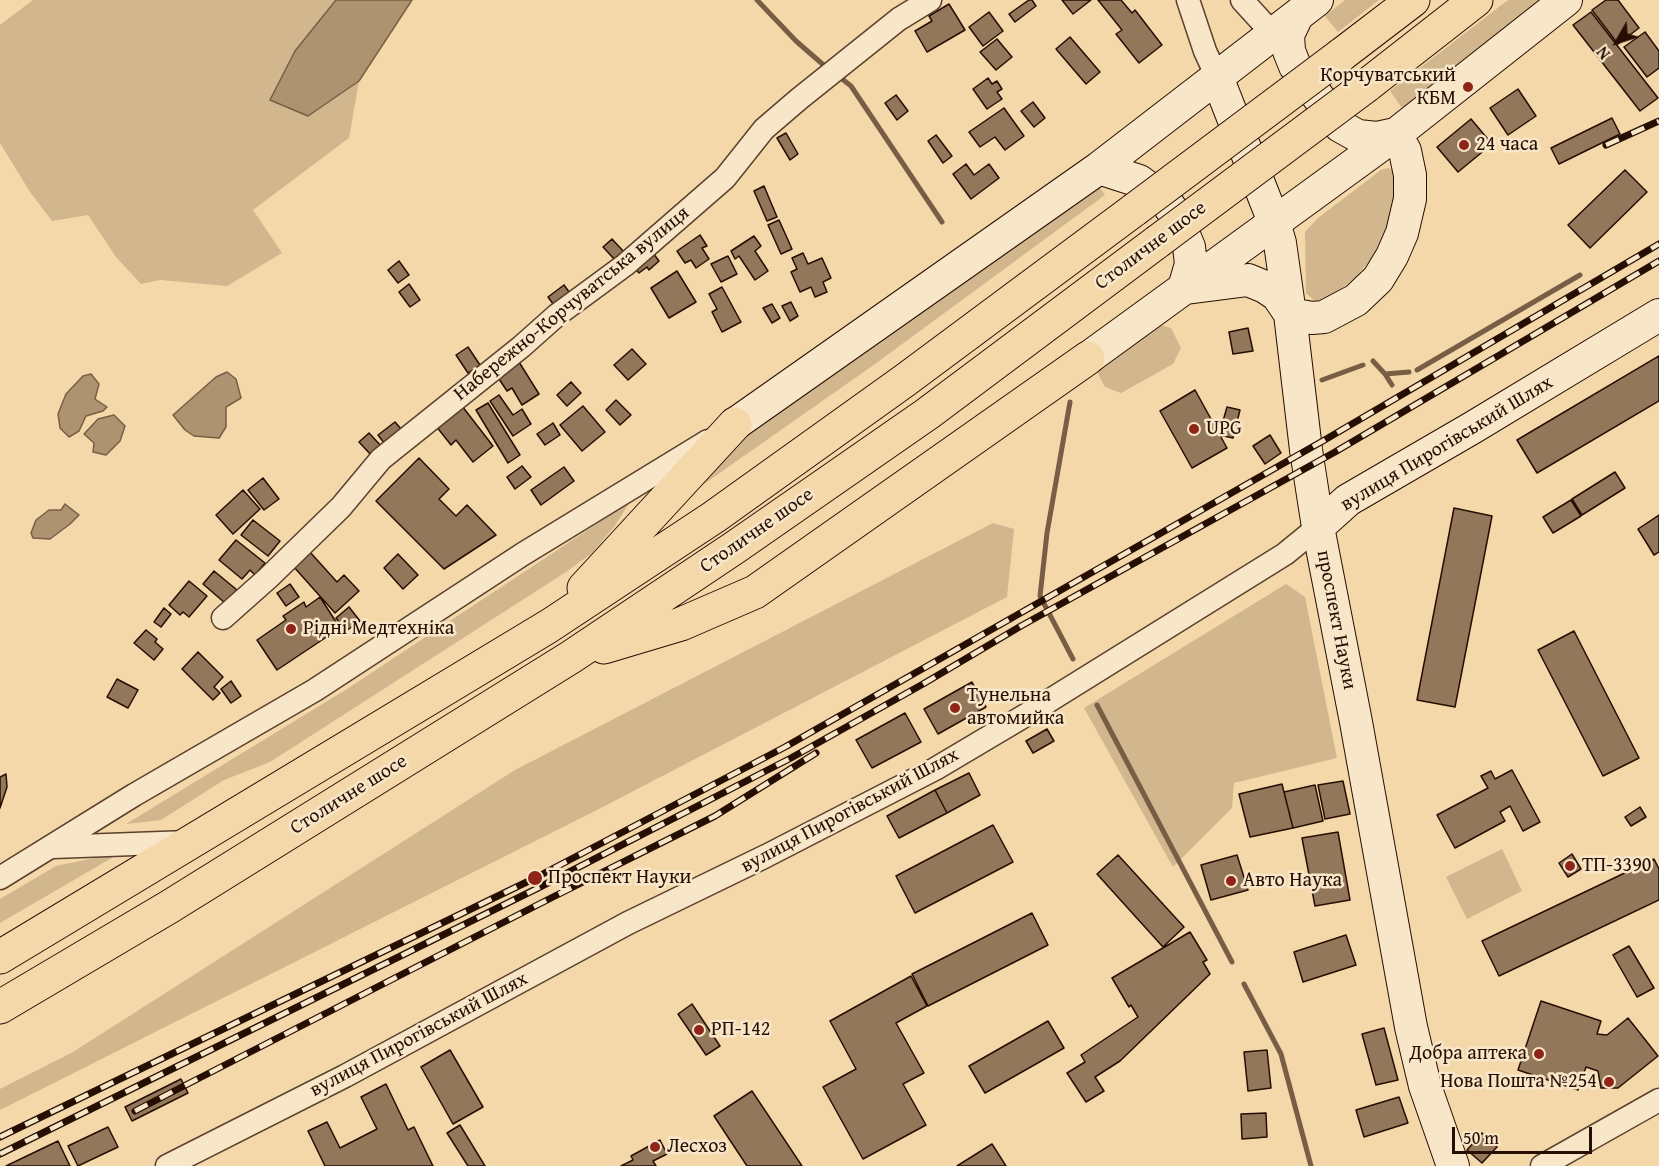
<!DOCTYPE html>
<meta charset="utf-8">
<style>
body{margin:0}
#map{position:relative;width:1659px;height:1166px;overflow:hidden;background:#f4d8aa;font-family:"Gentium Book Plus",serif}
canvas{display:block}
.north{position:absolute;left:1587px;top:12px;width:60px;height:60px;-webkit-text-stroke:4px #f8e6c8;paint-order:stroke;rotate:231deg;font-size:16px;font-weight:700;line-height:24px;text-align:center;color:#270e03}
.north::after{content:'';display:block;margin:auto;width:21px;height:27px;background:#270e03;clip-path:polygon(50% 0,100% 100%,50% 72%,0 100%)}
.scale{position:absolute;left:1452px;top:1127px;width:140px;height:27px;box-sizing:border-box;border:3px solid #270e03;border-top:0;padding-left:8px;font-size:18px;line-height:21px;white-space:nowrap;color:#270e03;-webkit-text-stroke:4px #f8e6c8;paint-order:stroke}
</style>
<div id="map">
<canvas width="1659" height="1166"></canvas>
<div class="north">N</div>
<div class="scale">50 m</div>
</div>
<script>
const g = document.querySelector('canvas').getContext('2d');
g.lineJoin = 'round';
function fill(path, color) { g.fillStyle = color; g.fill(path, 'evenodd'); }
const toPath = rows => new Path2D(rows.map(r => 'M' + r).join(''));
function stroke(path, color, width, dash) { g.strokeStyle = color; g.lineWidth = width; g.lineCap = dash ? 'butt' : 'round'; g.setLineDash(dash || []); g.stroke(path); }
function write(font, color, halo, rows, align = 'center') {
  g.font = font + ' "Gentium Book Plus",serif'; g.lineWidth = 5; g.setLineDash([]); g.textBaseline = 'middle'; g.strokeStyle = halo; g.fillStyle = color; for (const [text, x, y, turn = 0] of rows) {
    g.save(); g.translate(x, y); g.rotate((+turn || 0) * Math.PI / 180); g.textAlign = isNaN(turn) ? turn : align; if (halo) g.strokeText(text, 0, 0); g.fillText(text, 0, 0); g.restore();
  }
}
fill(toPath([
 [33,0,336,0,295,51,308,116,359,81,349,138,253,210,282,253,227,286,160,280,141,284,116,257,88,215,52,221,30,192,0,143,0,25],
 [1345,0,1379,0,1338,32,1325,16],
 [1508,0,1544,0,1402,108,1390,91],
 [1388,168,1395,171,1393,206,1381,247,1355,278,1327,299,1315,301,1306,293,1305,232,1318,218,1381,170],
 [1096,182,1105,195,875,364,674,505,726,447],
 [1157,324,1171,328,1181,348,1173,364,1121,393,1105,387,1098,374,1101,363],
 [630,502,614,527,592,553,566,572,270,762,224,780,161,820,126,824,347,689],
 [993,523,1014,529,1007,597,595,811,0,1110,0,1089,73,1052,515,770],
 [1286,584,1305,597,1337,758,1234,783,1232,808,1173,867,1084,708],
 [1502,849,1522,891,1467,919,1446,877],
 [122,852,0,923,0,899,56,866]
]), '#d1b68e');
const water = toPath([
 [336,0,412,0,359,81,308,116,270,100,295,51,336,0],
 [227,372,236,379,241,398,226,407,226,427,219,438,194,436,185,430,173,415,216,377,227,372],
 [91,374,99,384,95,399,107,407,103,411,86,416,79,431,69,437,60,428,58,414,66,394,83,376,91,374],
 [114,415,125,426,120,441,106,455,93,452,94,443,84,434,98,419,114,415],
 [65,504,79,515,70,524,50,539,33,538,31,533,36,520,49,510,61,510,65,504]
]);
fill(water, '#ae9371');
stroke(water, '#785e45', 1.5);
stroke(toPath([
 [757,0,796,41,827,68],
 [837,75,851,86,942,222],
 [1373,361,1385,374,1392,385],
 [1417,370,1580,275],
 [1385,374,1409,372],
 [1322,380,1363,365],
 [1070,402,1047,533,1040,596,1073,659],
 [1097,705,1232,962],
 [1244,984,1281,1054,1311,1166]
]), '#785e45', 5);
const building = toPath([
 [1029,0,1032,0,1036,6,1015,22,1009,14,1029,0],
 [1062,0,1091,0,1073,14,1062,0],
 [1098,0,1121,0,1132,13,1135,10,1162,45,1139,63,1116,34,1122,30,1098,0],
 [1606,0,1618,0,1639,28,1618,44,1592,10,1606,0],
 [949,4,965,30,927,52,915,31,932,21,929,16,949,4],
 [989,12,1003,31,983,46,969,27,989,12],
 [1591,12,1658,98,1640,111,1573,25,1591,12],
 [1645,32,1659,51,1659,68,1647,77,1624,47,1645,32],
 [1070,37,1100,72,1086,84,1056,49,1070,37],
 [997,39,1012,57,996,70,980,52,997,39],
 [988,78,992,84,997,81,1002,89,997,92,1002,99,987,109,973,89,988,78],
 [1518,89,1536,116,1508,135,1490,108,1518,89],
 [896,95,908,111,897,120,885,103,896,95],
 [1033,102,1045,118,1034,127,1021,111,1033,102],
 [1004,108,1024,136,1005,150,995,137,980,147,969,132,1004,108],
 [1612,118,1620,134,1559,164,1551,148,1612,118],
 [1471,119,1492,144,1458,172,1437,147,1471,119],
 [786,133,798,154,790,160,777,138,786,133],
 [936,135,952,156,943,163,928,141,936,135],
 [966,164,974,175,989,164,999,178,971,199,953,174,966,164],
 [1625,170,1647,192,1590,248,1568,225,1625,170],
 [764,186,777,217,767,221,754,191,764,186],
 [779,220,792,249,781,254,768,225,779,220],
 [700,235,707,246,702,248,709,259,696,268,691,260,685,263,677,251,700,235],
 [754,236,761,246,755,251,768,271,755,280,739,256,735,259,731,251,754,236],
 [612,239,625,253,616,261,603,247,612,239],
 [653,253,659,261,649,270,647,267,639,273,635,268,653,253],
 [803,253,808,264,822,258,831,278,823,282,827,292,815,297,811,287,800,292,791,272,797,269,792,258,803,253],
 [728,256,737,274,721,282,711,264,728,256],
 [399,261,409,275,398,283,388,270,399,261],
 [677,271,696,302,669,318,651,288,677,271],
 [409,284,420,300,410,307,399,292,409,284],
 [564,285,572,296,556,308,548,297,564,285],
 [722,287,741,322,722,332,712,312,717,309,709,294,722,287],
 [791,302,798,316,790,321,782,306,791,302],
 [772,304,780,318,772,323,763,308,772,304],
 [1248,328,1253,351,1233,354,1229,332,1248,328],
 [468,347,480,365,468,373,456,355,468,347],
 [632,349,646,364,628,380,614,365,632,349],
 [1659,356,1659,401,1537,473,1517,440,1659,356],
 [519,362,539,394,522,405,512,388,507,391,497,376,519,362],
 [571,382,581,393,567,406,557,395,571,382],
 [1195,390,1227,448,1192,468,1160,411,1195,390],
 [499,395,513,415,522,409,531,424,513,436,490,401,499,395],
 [616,400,631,415,620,425,606,410,616,400],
 [488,403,520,455,508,463,476,410,488,403],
 [462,406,493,446,473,462,456,440,451,445,436,426,462,406],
 [583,406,605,432,582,451,560,425,583,406],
 [1227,407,1240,410,1233,438,1219,435,1227,407],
 [395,422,402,430,385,444,378,435,395,422],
 [553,423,560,435,545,445,537,434,553,423],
 [369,433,382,447,372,456,359,442,369,433],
 [1270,435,1281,453,1265,464,1253,446,1270,435],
 [419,458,449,489,439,499,456,516,467,505,496,535,444,569,376,501,419,458],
 [522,466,531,477,515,489,507,477,522,466],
 [564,467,574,481,541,505,531,490,564,467],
 [1615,472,1625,488,1582,515,1572,499,1615,472],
 [263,478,279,499,264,510,248,490,263,478],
 [243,490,260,509,233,534,216,515,243,490],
 [1571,500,1581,516,1553,533,1543,517,1571,500],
 [1454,508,1492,516,1455,707,1417,700,1454,508],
 [1659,515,1659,552,1654,555,1638,529,1659,515],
 [253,520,280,541,268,556,241,535,253,520],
 [236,540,265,563,255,575,250,570,242,579,219,560,236,540],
 [309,551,337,582,344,575,359,591,335,613,293,566,309,551],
 [398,554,418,575,403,589,384,568,398,554],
 [214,571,237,590,225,603,203,584,214,571],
 [189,581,207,596,189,617,183,612,180,615,169,605,189,581],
 [290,584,299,597,286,606,277,593,290,584],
 [320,597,340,628,277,670,257,640,286,620,283,616,304,602,306,607,320,597],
 [349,607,360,621,346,631,336,618,349,607],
 [164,608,171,614,161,627,154,622,164,608],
 [146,630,157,639,155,642,163,649,154,660,134,643,146,630],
 [1574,631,1639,758,1603,776,1538,650,1574,631],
 [198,652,223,677,214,687,220,693,213,700,182,669,198,652],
 [117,679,138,690,128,708,107,697,117,679],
 [231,681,241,696,231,703,221,689,231,681],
 [972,682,986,707,938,734,924,709,972,682],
 [905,713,921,742,872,768,856,740,905,713],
 [1047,729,1054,741,1033,753,1026,741,1047,729],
 [1512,770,1540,822,1523,831,1510,806,1500,812,1505,821,1455,848,1437,815,1488,788,1481,776,1491,771,1495,779,1512,770],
 [969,773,980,795,947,813,935,790,969,773],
 [6,774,7,787,0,808,0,777,6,774],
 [1343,781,1350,814,1325,819,1318,785,1343,781],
 [1282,784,1293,828,1250,837,1239,794,1282,784],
 [1315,785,1323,821,1293,828,1284,792,1315,785],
 [935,790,947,813,899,838,887,816,935,790],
 [1640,807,1646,817,1631,826,1625,817,1640,807],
 [993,825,1013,862,915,913,896,876,993,825],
 [1338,832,1350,900,1315,906,1302,838,1338,832],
 [1572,854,1581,869,1568,877,1559,863,1572,854],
 [1118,855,1184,927,1163,947,1097,874,1118,855],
 [1237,855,1248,890,1211,900,1201,865,1237,855],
 [1654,859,1659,869,1659,900,1499,976,1482,941,1654,859],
 [1032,913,1048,945,928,1006,912,974,1032,913],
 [1190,932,1207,960,1203,962,1210,974,1120,1061,1095,1077,1104,1091,1086,1102,1067,1073,1085,1062,1081,1055,1138,1017,1131,1005,1129,1007,1112,978,1190,932],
 [1346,935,1356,965,1303,982,1294,952,1346,935],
 [1629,946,1654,988,1637,997,1613,955,1629,946],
 [911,976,927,1006,896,1023,924,1073,903,1084,926,1125,863,1159,823,1087,856,1069,830,1021,911,976],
 [1541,1001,1601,1021,1597,1034,1607,1035,1628,1018,1658,1056,1618,1088,1601,1088,1598,1071,1586,1067,1578,1090,1518,1070,1541,1001],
 [692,1004,720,1046,706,1055,678,1014,692,1004],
 [1048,1021,1064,1048,985,1093,969,1066,1048,1021],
 [1384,1028,1398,1080,1376,1085,1362,1034,1384,1028],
 [450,1050,483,1107,453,1124,421,1067,450,1050],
 [1267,1050,1271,1088,1248,1091,1244,1052,1267,1050],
 [181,1079,188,1093,132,1121,125,1107,181,1079],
 [386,1084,408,1130,414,1127,433,1166,325,1166,308,1131,327,1122,340,1148,377,1129,361,1097,386,1084],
 [752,1091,802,1166,747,1166,714,1116,752,1091],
 [1399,1097,1408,1123,1364,1137,1356,1110,1399,1097],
 [1266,1113,1267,1137,1242,1139,1241,1114,1266,1113],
 [460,1125,485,1166,468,1166,447,1133,460,1125],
 [108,1127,118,1147,78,1166,68,1146,108,1127],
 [1482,1133,1497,1147,1482,1163,1467,1150,1482,1133],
 [660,1140,667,1154,653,1161,656,1166,621,1166,633,1160,631,1156,660,1140],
 [58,1141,70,1166,6,1166,58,1141],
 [992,1144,1006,1166,957,1166,992,1144]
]);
fill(building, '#92775a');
stroke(building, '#270e03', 1.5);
const street = toPath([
 [1188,0,1205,51,1217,77],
 [1242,0,1273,34],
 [223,618,268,578,341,507,381,459,521,347,557,315,625,265,725,178,764,129,799,99,899,19,930,0],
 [53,847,188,842],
 [0,878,134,795,315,690,523,554,708,441],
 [167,1166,345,1076,628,923,766,856,935,769,1031,712,1285,554,1318,527],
 [1542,1166,1659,1100]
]);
const secondary = toPath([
 [1297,16,1288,35,1289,51,1295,66,1340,126,1358,136,1377,138,1396,134],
 [1217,77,1274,222,1280,243,1290,314,1306,450,1318,527,1356,722,1411,1027,1425,1086,1453,1166],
 [1099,168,1139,181,1165,200,1176,216,1189,247,1191,264,1184,288],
 [1186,288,1248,280,1265,287,1277,295,1290,314,1312,318,1324,317,1356,300,1378,279,1392,256,1402,233,1410,199,1410,175,1405,151,1396,134],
 [1088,358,1396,134,1566,0],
 [735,424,1099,168,1317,0],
 [1318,527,1348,500,1472,428,1659,315]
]);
const highway = toPath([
 [1341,55,1413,0],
 [1366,86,1476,0],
 [584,588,735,424],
 [604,647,681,624,755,592,1088,358],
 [0,957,549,626,714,517,904,381,1134,210],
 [0,1007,169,907,571,657,734,548,927,414,1157,242]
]);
stroke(street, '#5a402d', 25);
stroke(secondary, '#270e03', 34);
stroke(highway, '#270e03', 35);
stroke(street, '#f8e6c8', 22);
stroke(secondary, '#f8e6c8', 32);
stroke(highway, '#f4d8aa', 33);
const rail = toPath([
 [1606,145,1659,121],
 [135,1111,551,898,715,816,816,753],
 [0,1137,535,878,785,747,1328,438,1659,244],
 [0,1154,538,888,791,758,923,684,1021,626,1335,452,1659,261]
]);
stroke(rail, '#270e03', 7);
stroke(rail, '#f8e6c8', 4.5, [14]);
const highwayBridge = toPath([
 [1134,210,1341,55],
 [1157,242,1366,86]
]);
stroke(highwayBridge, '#270e03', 35, []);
stroke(highwayBridge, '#f4d8aa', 33);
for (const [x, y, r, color] of [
 [1468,87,6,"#8f2418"],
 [1464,145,6,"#8f2418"],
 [1194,429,6,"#8f2418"],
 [291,629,6,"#8f2418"],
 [955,708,6,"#8f2418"],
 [1570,866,6,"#8f2418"],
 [535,878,8,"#8f2418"],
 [1231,881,6,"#8f2418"],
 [699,1030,6,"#8f2418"],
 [1539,1054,6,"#8f2418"],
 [1609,1082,6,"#8f2418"],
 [655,1147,6,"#8f2418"]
]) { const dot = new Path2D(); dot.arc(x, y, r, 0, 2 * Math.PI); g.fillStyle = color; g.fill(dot); stroke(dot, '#f8e6c8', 2); }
write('20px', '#270e03', '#f8e6c8', [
 ["Корчуватський",1456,76,"right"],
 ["КБМ",1456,99,"right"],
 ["24 часа",1476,145],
 ["UPG",1206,429],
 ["Рідні Медтехніка",303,629],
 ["Тунельна",967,696],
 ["автомийка",967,719],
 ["ТП-3390",1582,866],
 ["Проспект Науки",548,878],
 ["Авто Наука",1243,881],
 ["РП-142",711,1030],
 ["Добра аптека",1527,1054,"right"],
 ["Нова Пошта №254",1597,1082,"right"],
 ["Лесхоз",667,1147]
], 'left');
write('20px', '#270e03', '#f8e6c8', [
 ["Столичне шосе",1151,246,-37],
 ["Набережно-Корчуватська вулиця",572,304,-39],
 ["вулиця Пирогівський Шлях",1447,444,-31],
 ["Столичне шосе",757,531,-35],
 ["проспект Науки",1336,620,79],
 ["Столичне шосе",349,795,-32],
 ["вулиця Пирогівський Шлях",850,811,-28],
 ["вулиця Пирогівський Шлях",419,1035,-28]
]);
</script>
